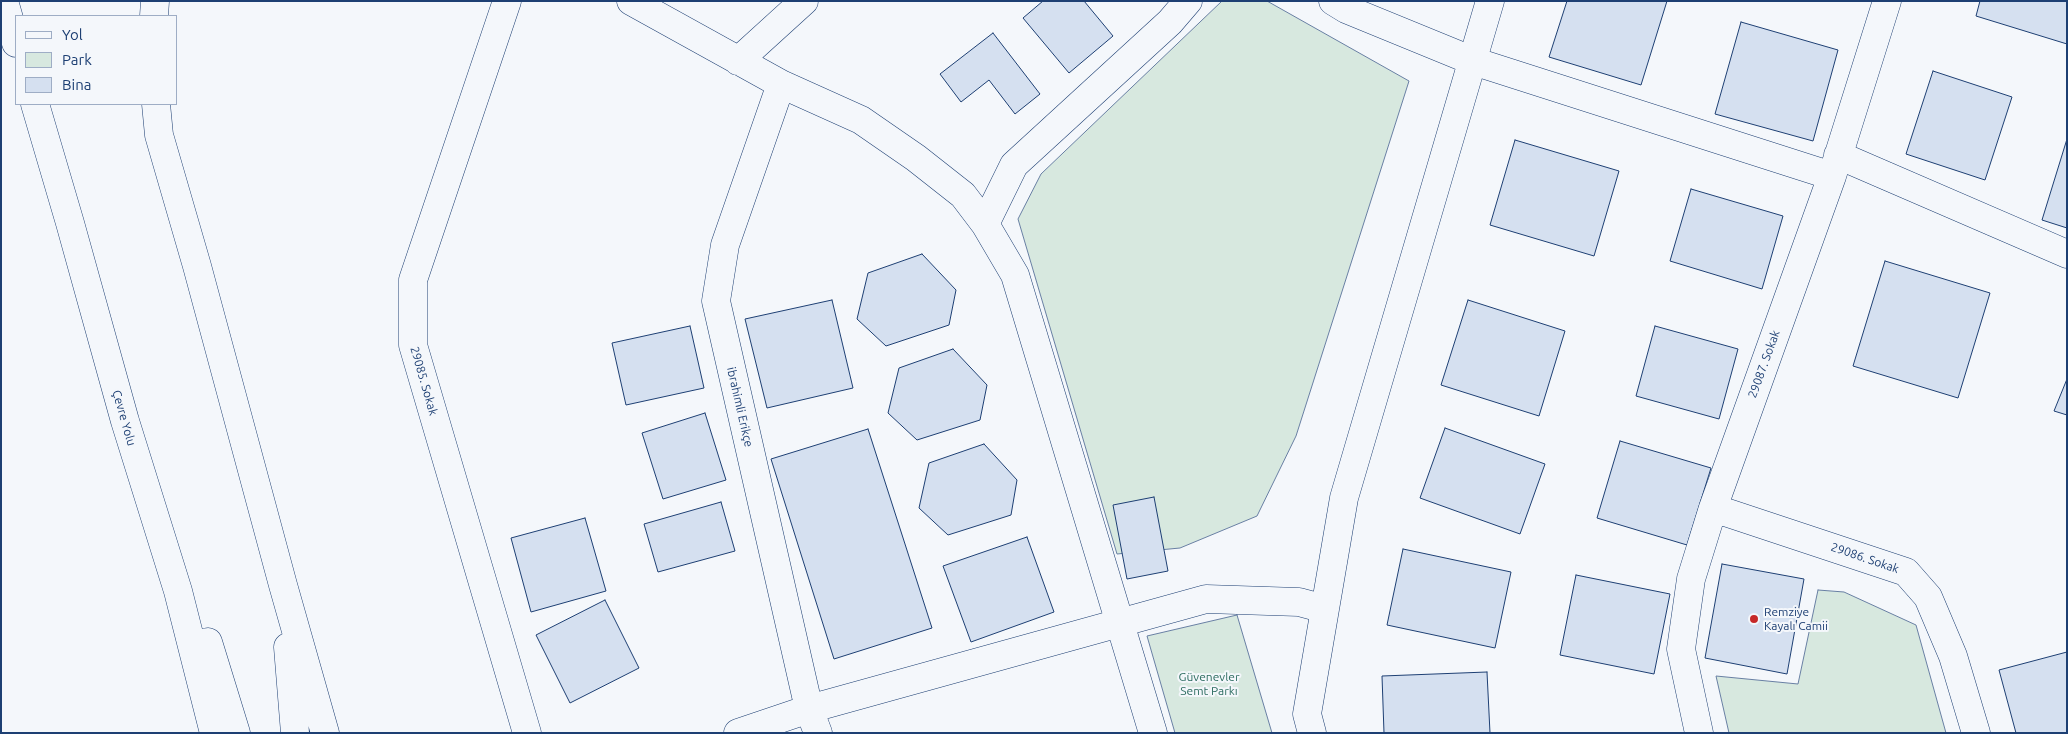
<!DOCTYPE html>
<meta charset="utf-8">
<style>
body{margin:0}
#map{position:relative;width:2068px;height:734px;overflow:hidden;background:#f4f7fb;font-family:Ubuntu,sans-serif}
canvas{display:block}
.frame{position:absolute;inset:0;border:2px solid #1d3f73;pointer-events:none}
.legend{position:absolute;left:15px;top:15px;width:162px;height:90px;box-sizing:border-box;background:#f4f7fb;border:1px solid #9eadc5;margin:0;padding:6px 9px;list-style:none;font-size:15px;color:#1d3f73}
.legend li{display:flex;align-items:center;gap:10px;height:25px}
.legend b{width:25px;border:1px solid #9eadc5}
</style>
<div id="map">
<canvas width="2068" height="734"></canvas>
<div class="frame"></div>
<ul class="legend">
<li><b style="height:6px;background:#f4f7fb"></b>Yol</li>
<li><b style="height:14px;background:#d7e8df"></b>Park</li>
<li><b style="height:14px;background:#d5e0f0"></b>Bina</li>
</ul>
</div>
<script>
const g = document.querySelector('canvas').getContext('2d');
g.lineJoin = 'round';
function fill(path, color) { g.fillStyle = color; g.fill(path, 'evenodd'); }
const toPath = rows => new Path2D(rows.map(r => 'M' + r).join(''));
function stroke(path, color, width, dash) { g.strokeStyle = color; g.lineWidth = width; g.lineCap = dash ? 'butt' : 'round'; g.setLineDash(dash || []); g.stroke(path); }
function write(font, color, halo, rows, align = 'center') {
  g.font = font + ' Ubuntu,sans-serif'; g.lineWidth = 4; g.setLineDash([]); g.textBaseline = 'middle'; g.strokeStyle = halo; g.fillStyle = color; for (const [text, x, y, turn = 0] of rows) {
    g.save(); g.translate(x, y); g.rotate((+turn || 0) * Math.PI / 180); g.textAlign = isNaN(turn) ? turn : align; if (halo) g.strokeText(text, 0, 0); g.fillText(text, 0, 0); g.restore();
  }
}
const green = toPath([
 [1222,1,1267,1,1409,81,1296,436,1257,516,1180,548,1117,554,1018,219,1041,174,1222,1],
 [1818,590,1844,592,1916,625,1946,733,1729,733,1716,676,1798,684,1818,590],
 [1237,615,1272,733,1175,733,1147,636,1237,615]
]);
fill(green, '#d7e8df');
stroke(green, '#687fa3', 1);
const building = toPath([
 [1043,1,1084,1,1113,36,1069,73,1023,18,1043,1],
 [1567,1,1667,1,1641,85,1549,57,1567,1],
 [1980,1,2067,1,2067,44,1976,16,1980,1],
 [1741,22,1838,50,1813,141,1715,114,1741,22],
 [993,33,1040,94,1015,114,989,80,961,102,940,74,993,33],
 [1933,71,2012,97,1985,180,1906,154,1933,71],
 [2067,139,2067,228,2042,220,2067,139],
 [1515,140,1619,171,1594,256,1490,225,1515,140],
 [1691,189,1783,216,1762,289,1670,261,1691,189],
 [922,254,956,290,949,325,886,346,857,319,868,273,922,254],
 [1885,261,1990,293,1958,398,1853,366,1885,261],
 [832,300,853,388,767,408,745,319,832,300],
 [1468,300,1565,331,1539,416,1441,385,1468,300],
 [690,326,704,388,626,405,612,343,690,326],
 [1655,326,1738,349,1719,419,1636,396,1655,326],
 [953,349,987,385,980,420,917,440,888,413,899,368,953,349],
 [2067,379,2067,415,2054,411,2067,379],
 [705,413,726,480,663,499,642,433,705,413],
 [1445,428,1545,464,1520,534,1420,498,1445,428],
 [868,429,932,628,834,659,771,459,868,429],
 [1620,441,1711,468,1687,545,1597,518,1620,441],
 [984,444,1017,480,1011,515,948,535,919,508,929,463,984,444],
 [1154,497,1168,571,1127,579,1113,505,1154,497],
 [721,502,735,551,658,572,644,524,721,502],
 [585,518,606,591,531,612,511,538,585,518],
 [1027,537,1054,612,971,642,943,566,1027,537],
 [1403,549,1511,572,1495,648,1387,625,1403,549],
 [1722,564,1804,579,1787,674,1705,658,1722,564],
 [1576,575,1670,594,1654,674,1560,655,1576,575],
 [605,600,639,668,570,703,536,635,605,600],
 [2067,652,2067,733,2016,733,1999,670,2067,652],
 [1487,672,1490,733,1384,733,1382,676,1487,672]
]);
fill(building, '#d5e0f0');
stroke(building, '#1d3f73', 1);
const street = toPath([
 [507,1,413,280,413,345,527,733],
 [631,1,781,84,861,120,916,158,963,195,985,224,1015,275,1153,733],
 [1333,1,1346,9,1473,61,1832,176],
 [738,61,804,1],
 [781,84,725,245,716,301,809,709,818,733],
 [1838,155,2067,254],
 [985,224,1014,165,1170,22,1188,1],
 [1713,508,1906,572,1928,597,1953,656,1976,733],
 [738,733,809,709,1206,599,1299,602,1325,609],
 [1312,733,1307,714,1344,498,1490,1],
 [1699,733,1681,649,1691,579,1713,508,1832,176,1887,1]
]);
const primary = toPath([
 [4,1,16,43],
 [154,16,155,1],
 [35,104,70,223,125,421,178,591,214,733],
 [156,104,159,135,197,266,283,585,325,733],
 [208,642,236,733],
 [288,647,295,733]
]);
stroke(street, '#1d3f73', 29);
stroke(primary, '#1d3f73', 29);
stroke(street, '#f4f7fb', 28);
stroke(primary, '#f4f7fb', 28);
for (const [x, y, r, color] of [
 [1754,619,5,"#c62828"]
]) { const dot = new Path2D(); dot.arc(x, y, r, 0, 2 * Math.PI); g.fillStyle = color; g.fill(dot); stroke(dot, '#f4f7fb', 2); }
write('12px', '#1d3f73', '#f4f7fb', [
 ["29087. Sokak",1764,364,-70],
 ["29085. Sokak",424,381,74],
 ["ibrahimli Erikçe",740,407,77],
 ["Çevre Yolu",124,418,74],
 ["29086. Sokak",1865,558,19]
]);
write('12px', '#1d3f73', '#f4f7fb', [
 ["Remziye",1764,612],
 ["Kayalı Camii",1764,626]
], 'left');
write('12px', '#2c6c60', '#f4f7fb', [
 ["Güvenevler",1209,677],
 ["Semt Parkı",1209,691]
]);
</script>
